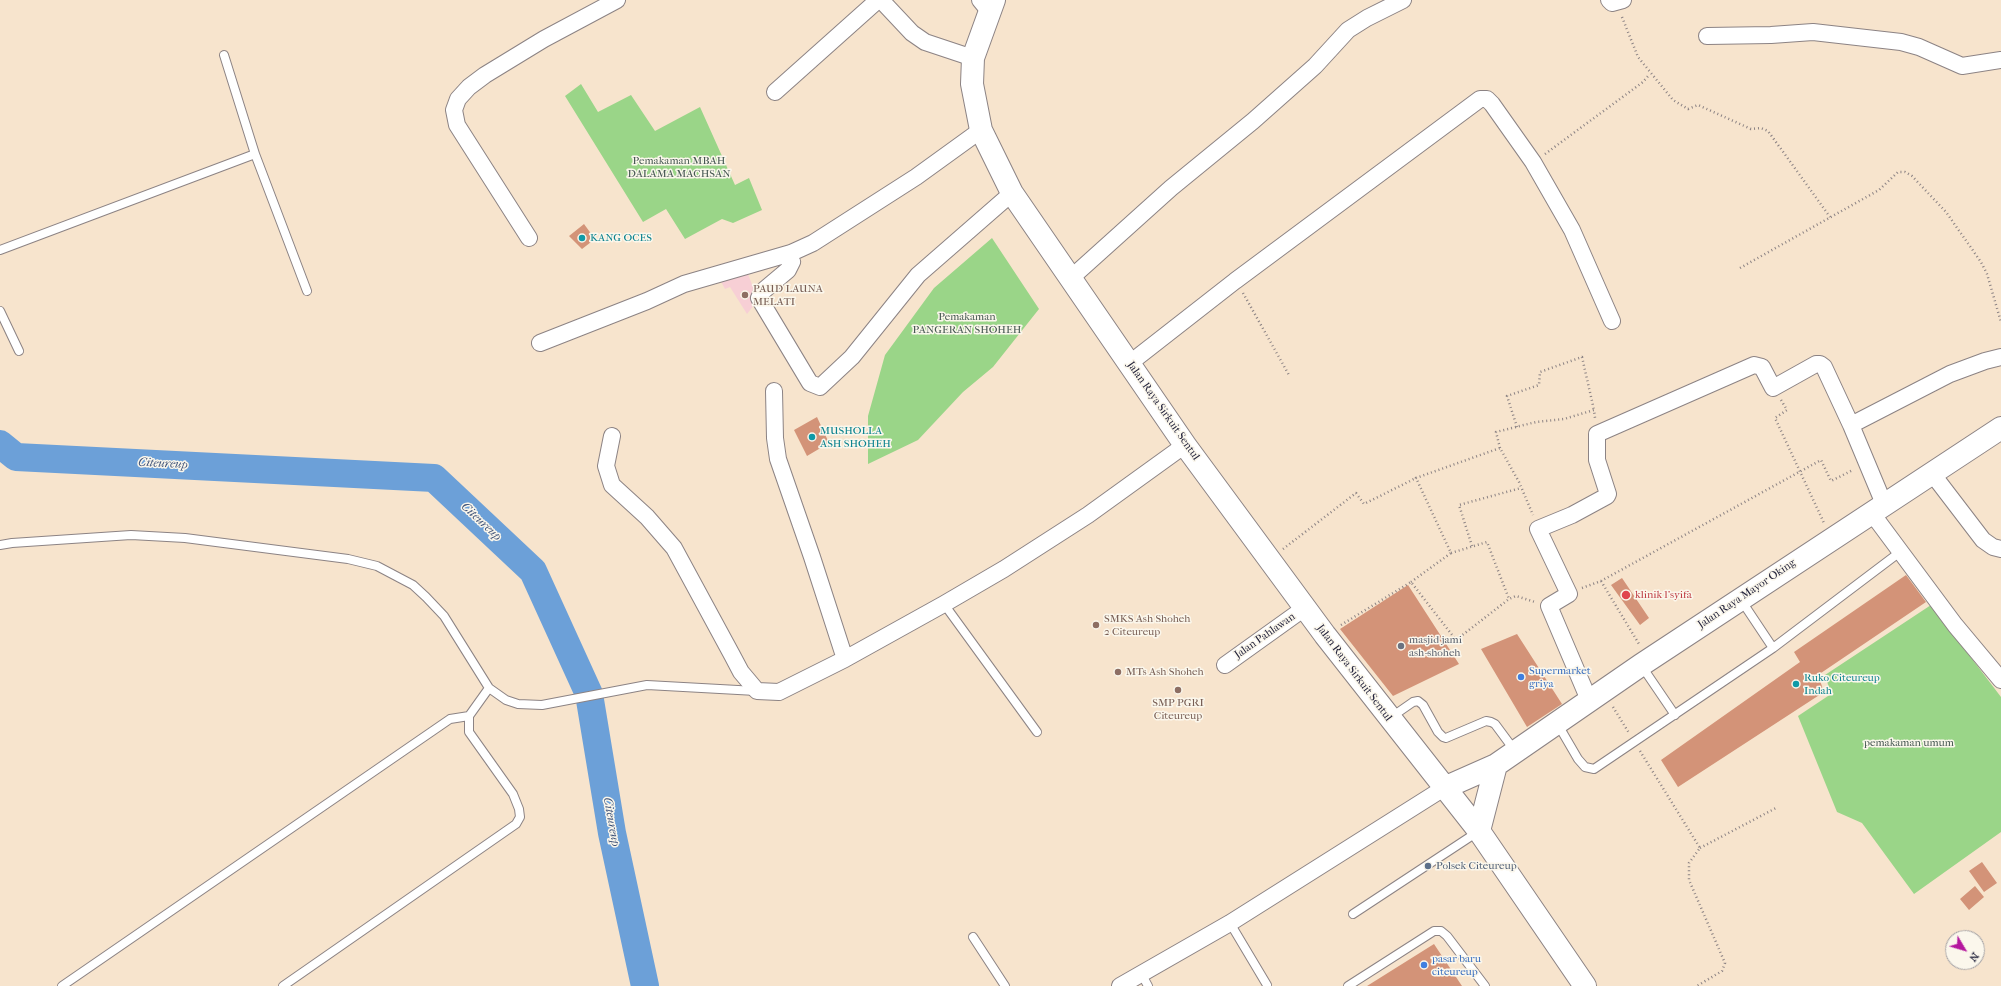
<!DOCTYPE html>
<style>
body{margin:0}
#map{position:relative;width:2001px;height:986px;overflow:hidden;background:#f7e4cd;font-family:"IM FELL French Canon",serif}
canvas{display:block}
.north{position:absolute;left:1945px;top:930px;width:40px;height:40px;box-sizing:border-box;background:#fbf7ec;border:1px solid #a4a2a5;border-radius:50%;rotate:128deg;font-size:11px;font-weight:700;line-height:16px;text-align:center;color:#22223b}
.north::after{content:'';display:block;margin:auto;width:14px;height:18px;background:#b5179e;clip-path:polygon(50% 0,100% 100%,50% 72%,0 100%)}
</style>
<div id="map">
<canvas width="2001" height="986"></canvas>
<div class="north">N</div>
</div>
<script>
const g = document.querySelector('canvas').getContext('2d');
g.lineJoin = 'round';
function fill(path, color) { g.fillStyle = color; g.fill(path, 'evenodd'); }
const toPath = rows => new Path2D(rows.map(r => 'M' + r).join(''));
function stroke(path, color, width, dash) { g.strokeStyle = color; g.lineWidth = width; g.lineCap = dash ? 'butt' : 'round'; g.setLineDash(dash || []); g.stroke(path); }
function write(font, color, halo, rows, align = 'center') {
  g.font = font + ' "IM FELL French Canon",serif'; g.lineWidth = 3; g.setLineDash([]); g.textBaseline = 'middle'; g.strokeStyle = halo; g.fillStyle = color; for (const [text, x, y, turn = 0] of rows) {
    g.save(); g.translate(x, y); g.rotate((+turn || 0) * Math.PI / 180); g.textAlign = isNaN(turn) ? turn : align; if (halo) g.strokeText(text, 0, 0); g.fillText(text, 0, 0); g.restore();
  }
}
fill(toPath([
 [746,269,758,300,747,314,730,287,725,289,719,278]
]), '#f7cfd5');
fill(toPath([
 [581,84,598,112,631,95,655,131,700,107,735,185,749,178,762,210,733,223,722,219,685,239,666,209,643,222,565,96],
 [992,238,1039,309,993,367,963,392,918,440,868,464,868,416,885,355,934,288],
 [1931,605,2001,697,2001,832,1914,894,1862,823,1837,812,1798,716,1831,694,1825,675]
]), '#9ad588');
stroke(toPath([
 [0,444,16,457,434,478,533,571,589,694,612,833,645,986]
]), '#6ca0d8', 28);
fill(toPath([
 [584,224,595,239,582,249,569,236],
 [817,417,829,443,807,456,794,430],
 [1906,575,1926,602,1818,675,1824,692,1678,787,1661,760,1800,662,1794,652],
 [1622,578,1649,618,1640,625,1611,585],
 [1408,585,1459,664,1393,696,1340,629],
 [1517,634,1562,704,1527,727,1481,649],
 [1982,862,1997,883,1984,892,1969,871],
 [1975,886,1984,897,1969,910,1960,899],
 [1434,944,1462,986,1367,986]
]), '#d39378');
const service = toPath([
 [224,55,255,154],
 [0,250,255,154,307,291],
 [0,311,19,351],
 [0,545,12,543,131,535,185,538,348,559,377,566,413,585,426,597,444,616,489,688,506,700,518,704,542,705,647,685,756,691],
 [1741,600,1773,648],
 [944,604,1037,732],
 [1641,665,1675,715],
 [1390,718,1413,702,1418,701,1423,705,1438,732,1443,737,1446,738,1486,721,1491,722,1495,724,1515,751],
 [1557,723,1578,759,1585,767,1594,769,1773,648,1900,552],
 [1353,914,1479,831],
 [1230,923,1267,985],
 [973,937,1005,986],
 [1141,973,1148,986],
 [62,986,450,719,469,716],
 [283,986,516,824,520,817,519,809,513,794,469,732,469,716,489,688],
 [1348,986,1434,931,1441,931,1447,936,1485,986]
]);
const minor = toPath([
 [881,0,912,33,925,42,973,58],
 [980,0,989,11],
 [1609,0,1612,3,1623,0],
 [1707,36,1771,35,1813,32,1901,42,1919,47,1962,66,2001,60],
 [775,92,878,0],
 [529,238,457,125,454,110,458,99,469,87,485,75,544,39,617,0],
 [784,255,792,262,788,270,763,291,759,298,810,383,820,387,852,357,918,275,1012,193],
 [1071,278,1171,188,1253,121,1315,66,1348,30,1367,18,1403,0],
 [540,343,647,301,684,284,791,253,813,243,916,177,981,130],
 [1130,363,1235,281,1480,99,1487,99,1492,104,1533,162,1572,230,1612,321],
 [774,391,775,438,778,459,812,557,845,659],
 [1851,425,1950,374,1985,361,2001,357],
 [612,436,606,466,612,485,647,517,674,548,732,655,741,672,757,691,779,692,845,659,944,604,1004,569,1088,515,1185,445],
 [1931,472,1983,540,1993,547,2001,549],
 [1871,512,1955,625,2001,680],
 [1225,665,1306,607],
 [1589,700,1549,606,1569,594,1538,529,1572,515,1607,496,1608,494,1597,460,1597,434,1754,365,1762,367,1773,388,1816,364,1820,364,1824,367,1851,425,1884,504],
 [1120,986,1230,923,1444,788]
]);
const primary = toPath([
 [994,0,973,58,972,84,981,130,1012,193,1185,445,1325,635,1479,831,1585,986],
 [1444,788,1496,765,1641,665,2001,428],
 [1479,831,1496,765]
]);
stroke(service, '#8c8384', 10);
stroke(minor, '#8c8384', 18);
stroke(primary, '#8c8384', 24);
stroke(toPath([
 [1622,17,1638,57,1673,100,1688,109,1698,105,1751,129,1761,128,1768,131,1830,217],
 [1545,154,1643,82,1649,75],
 [1740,268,1879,190,1898,172,1905,172,1912,176,1946,212,1981,262,1987,274,2001,322],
 [1243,293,1289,375],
 [1781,400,1787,410,1775,418,1824,523],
 [1517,427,1507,396,1539,385,1540,372,1582,357,1594,410],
 [1500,448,1496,432,1536,422,1564,419,1594,410,1595,418],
 [1472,546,1459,505,1521,488],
 [1283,549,1356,493,1364,504,1416,478],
 [1451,553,1487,542,1509,599],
 [1601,581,1639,644],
 [1411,582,1451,553,1416,478,1500,448,1519,482,1533,515],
 [1582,588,1601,581,1821,460,1831,481,1853,470],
 [1341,625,1411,582,1456,640,1509,599,1516,596,1535,602],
 [1613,707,1629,733],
 [1640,751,1700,848,1689,863,1689,880,1725,963,1722,971,1697,986],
 [1700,848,1776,808]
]), '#8c8384', 2.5, [1, 3]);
stroke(service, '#fff', 8);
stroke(minor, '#fff', 16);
stroke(primary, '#fff', 22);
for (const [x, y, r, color] of [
 [582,238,4,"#0f9aa8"],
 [745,295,4,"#8d6e63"],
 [812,437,4,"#0f9aa8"],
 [1626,595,5,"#e0444e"],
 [1096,625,4,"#8d6e63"],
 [1401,646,4,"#6b7280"],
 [1118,672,4,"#8d6e63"],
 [1521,677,4,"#3f7fe0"],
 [1796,684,4,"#0f9aa8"],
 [1178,690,4,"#8d6e63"],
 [1428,866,4,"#5c6f8a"],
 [1424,965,4,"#3f7fe0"]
]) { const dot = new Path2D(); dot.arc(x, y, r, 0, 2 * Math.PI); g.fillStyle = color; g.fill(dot); stroke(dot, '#fbf7ec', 1.5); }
write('11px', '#465852', '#fbf7ec', [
 ["Pemakaman MBAH",679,161],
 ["DALAMA MACHSAN",679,174],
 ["Pemakaman",967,317],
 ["PANGERAN SHOHEH",967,330],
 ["pemakaman umum",1909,743]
]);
write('11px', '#0d838f', '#fbf7ec', [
 ["KANG OCES",590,238],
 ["MUSHOLLA",820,431],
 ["ASH SHOHEH",820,444],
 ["Ruko Citeureup",1804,678],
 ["Indah",1804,691]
], 'left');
write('11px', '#785e54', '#fbf7ec', [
 ["PAUD LAUNA",753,289],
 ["MELATI",753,302],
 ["SMKS Ash Shoheh",1104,619],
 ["2 Citeureup",1104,632],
 ["MTs Ash Shoheh",1126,672],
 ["SMP PGRI",1178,703,"center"],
 ["Citeureup",1178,716,"center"]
], 'left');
write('11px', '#22223b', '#fbf7ec', [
 ["Jalan Raya Sirkuit Sentul",1163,411,55],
 ["Jalan Raya Mayor Oking",1747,594,-34],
 ["Jalan Pahlawan",1265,636,-35],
 ["Jalan Raya Sirkuit Sentul",1354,673,53]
]);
write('11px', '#be3a42', '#fbf7ec', [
 ["klinik l'syifa",1635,595]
], 'left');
write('11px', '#5b616d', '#fbf7ec', [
 ["masjid jami",1409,640],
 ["ash-shoheh",1409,653]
], 'left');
write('11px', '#366cbe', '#fbf7ec', [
 ["Supermarket",1529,671],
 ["griya",1529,684],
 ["pasar baru",1432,959],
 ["citeureup",1432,972]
], 'left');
write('11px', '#4e5e75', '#fbf7ec', [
 ["Polsek Citeureup",1436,866]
], 'left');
write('italic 12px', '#40547a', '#fbf7ec', [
 ["Citeureup",163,464,3],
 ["Citeureup",481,522,43],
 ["Citeureup",611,822,80]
]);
</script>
